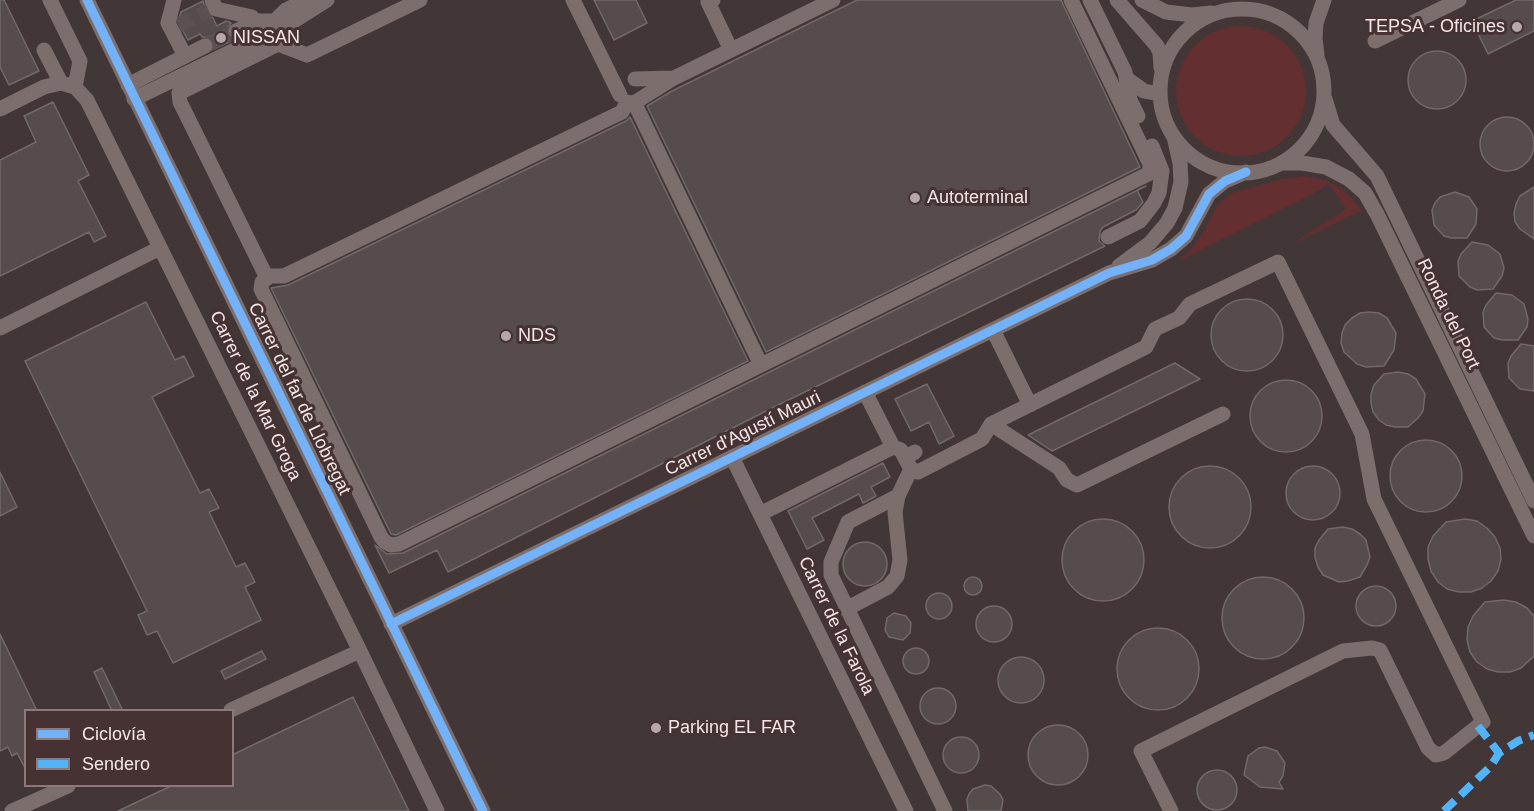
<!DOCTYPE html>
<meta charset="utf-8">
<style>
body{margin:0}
#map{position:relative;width:1534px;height:811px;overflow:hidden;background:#423636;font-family:Arial,sans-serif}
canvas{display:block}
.legend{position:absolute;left:24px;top:709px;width:210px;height:78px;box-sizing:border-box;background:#463232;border:2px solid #8c7a7a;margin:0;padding:8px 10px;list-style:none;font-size:18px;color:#f4e6e6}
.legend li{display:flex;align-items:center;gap:12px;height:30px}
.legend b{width:30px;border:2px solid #8c7a7a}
</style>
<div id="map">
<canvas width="1534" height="811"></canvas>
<ul class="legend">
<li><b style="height:8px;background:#73b2f8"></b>Ciclovía</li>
<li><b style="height:8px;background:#52b3f8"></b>Sendero</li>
</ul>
</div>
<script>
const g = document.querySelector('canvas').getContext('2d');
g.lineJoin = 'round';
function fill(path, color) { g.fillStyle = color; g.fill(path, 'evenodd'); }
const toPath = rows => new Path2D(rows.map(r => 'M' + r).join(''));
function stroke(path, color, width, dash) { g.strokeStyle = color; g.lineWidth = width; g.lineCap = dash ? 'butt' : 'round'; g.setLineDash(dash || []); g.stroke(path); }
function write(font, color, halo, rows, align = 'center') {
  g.font = font + ' Arial,sans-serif'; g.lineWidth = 6; g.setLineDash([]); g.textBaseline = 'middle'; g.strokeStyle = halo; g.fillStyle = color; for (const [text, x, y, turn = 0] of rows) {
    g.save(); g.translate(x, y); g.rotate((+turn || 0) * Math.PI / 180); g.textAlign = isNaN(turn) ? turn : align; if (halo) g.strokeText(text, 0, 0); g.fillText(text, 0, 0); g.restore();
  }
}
fill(toPath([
 '1176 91a65 65 0 1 1 130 0a65 65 0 1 1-130 0Z',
 [1306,176,1325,180,1343,189,1362,210,1289,246,1346,209,1329,184,1311,195,1179,261,1191,249,1203,233,1218,204,1232,193,1281,179]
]), '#632f31');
const building = toPath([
 [0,0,4,0,39,71,9,85,0,67,0,0],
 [594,0,636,0,647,23,614,40,594,0],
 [857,0,1061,0,1140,167,766,352,647,106,672,91,857,0],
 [1516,0,1534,0,1534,31,1488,54,1472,21,1516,0],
 [203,1,207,13,213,18,217,26,226,21,231,23,226,30,227,35,233,40,214,49,213,41,210,38,202,37,200,34,188,40,178,22,181,12,203,1],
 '1408 80a29 29 0 1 1 58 0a29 29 0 1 1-58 0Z',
 [53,102,89,175,78,181,106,236,94,242,89,232,0,276,0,160,36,142,24,116,53,102],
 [630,117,748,361,396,535,391,534,271,288,288,285,626,121,630,117],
 '1480 144a27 27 0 1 1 54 0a27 27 0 1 1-54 0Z',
 [1146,186,1137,190,1143,202,1136,210,1103,227,1100,231,1099,241,1105,246,774,407,448,572,437,550,389,573,375,545,387,554,403,553,1146,186],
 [1534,187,1534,239,1520,229,1515,222,1514,213,1516,204,1520,196,1534,187],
 [1455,192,1469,197,1477,209,1476,224,1467,238,1451,238,1444,236,1434,225,1432,210,1435,203,1440,197,1455,192],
 [1472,242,1488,245,1500,254,1504,268,1502,276,1493,289,1477,290,1470,287,1459,276,1458,261,1461,254,1472,242],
 [1496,293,1512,295,1524,304,1528,319,1527,327,1518,340,1502,340,1494,338,1484,327,1483,312,1486,305,1496,293],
 '1211 335a36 36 0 1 1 72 0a36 36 0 1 1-72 0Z',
 [146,302,175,360,184,356,194,376,152,397,200,493,209,489,219,508,209,512,236,567,245,563,255,582,245,587,261,620,173,663,157,631,147,635,138,615,147,611,25,361,146,302],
 [1369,312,1379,313,1387,318,1396,333,1394,350,1384,366,1366,367,1357,364,1344,352,1341,343,1342,333,1345,325,1352,318,1360,313,1369,312],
 [1521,344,1534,346,1534,391,1520,389,1509,378,1508,363,1511,356,1521,344],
 [1175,363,1200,379,1052,451,1028,435,1175,363],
 [1398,372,1408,374,1416,379,1425,394,1423,411,1418,418,1408,427,1395,427,1386,425,1379,420,1373,412,1371,403,1371,394,1374,385,1384,374,1398,372],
 '1250 416a36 36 0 1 1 72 0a36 36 0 1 1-72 0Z',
 [927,384,954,436,939,444,929,422,911,431,895,399,927,384],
 '1390 476a36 36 0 1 1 72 0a36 36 0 1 1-72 0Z',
 [883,463,890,477,871,487,876,496,863,503,859,494,812,518,824,540,807,549,788,511,883,463],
 '1286 493a27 27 0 1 1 54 0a27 27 0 1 1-54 0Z',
 '1169 507a41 41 0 1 1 82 0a41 41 0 1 1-82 0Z',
 [0,472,17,507,0,516,0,472],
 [1465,519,1477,521,1487,528,1495,537,1500,548,1501,559,1498,571,1491,581,1482,588,1471,592,1459,592,1447,589,1438,582,1431,571,1428,559,1428,547,1433,536,1446,522,1465,519],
 '1062 560a41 41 0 1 1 82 0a41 41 0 1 1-82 0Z',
 [1343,527,1352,529,1360,534,1366,540,1370,557,1367,565,1360,577,1348,581,1339,582,1323,575,1318,567,1315,558,1315,548,1319,540,1328,529,1343,527],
 '843 564a22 22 0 1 1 44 0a22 22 0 1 1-44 0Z',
 '964 586a9 9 0 1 1 18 0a9 9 0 1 1-18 0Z',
 '1222 618a41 41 0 1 1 82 0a41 41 0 1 1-82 0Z',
 '1356 606a20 20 0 1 1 40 0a20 20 0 1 1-40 0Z',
 '926 606a13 13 0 1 1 26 0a13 13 0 1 1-26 0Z',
 [1504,600,1516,602,1527,608,1534,616,1534,656,1521,668,1510,672,1498,672,1487,669,1477,662,1470,652,1467,640,1468,627,1473,616,1485,602,1504,600],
 '976 624a18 18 0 1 1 36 0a18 18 0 1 1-36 0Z',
 [894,613,906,616,911,623,910,633,903,640,889,637,885,630,887,618,894,613],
 '1117 669a41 41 0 1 1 82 0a41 41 0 1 1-82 0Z',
 [0,634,37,711,26,711,26,770,17,753,12,756,8,747,0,751,0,634],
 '903 661a13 13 0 1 1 26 0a13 13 0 1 1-26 0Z',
 [262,651,266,659,225,679,221,671,262,651],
 '998 680a23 23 0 1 1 46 0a23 23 0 1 1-46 0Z',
 [102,668,123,711,112,711,94,672,102,668],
 '920 706a18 18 0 1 1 36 0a18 18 0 1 1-36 0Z',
 [353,697,409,811,118,811,171,786,232,786,232,755,353,697],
 '1028 755a30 30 0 1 1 60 0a30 30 0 1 1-60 0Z',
 '943 755a18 18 0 1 1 36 0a18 18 0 1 1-36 0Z',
 [1265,747,1277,751,1285,763,1283,776,1279,782,1283,789,1260,787,1244,775,1248,756,1259,748,1265,747],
 '1197 790a20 20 0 1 1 40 0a20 20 0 1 1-40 0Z',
 [985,785,991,786,1000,794,1003,800,1001,811,968,811,967,799,969,794,973,789,985,785]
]);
fill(building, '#564c4c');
stroke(building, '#726969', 1.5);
stroke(toPath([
 [178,25,210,10],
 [205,46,236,31]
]), '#5d5050', 15, [15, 8]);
stroke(toPath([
 [50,0,80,61,75,87],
 [87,0,483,811],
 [174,0,168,23,182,50],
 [212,0,216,9,252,17],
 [573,0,620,95],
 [713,0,708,2,731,50],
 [1090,0,1125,72,1130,100,1138,116],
 [1117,0,1157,46,1160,53,1161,68],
 [1142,0,1166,12,1192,15,1211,13],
 '1160 91a82 82 0 1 1 164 0a82 82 0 1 1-164 0Z',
 [236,31,259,21,294,21,327,0],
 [1375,41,1459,0],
 [44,50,61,83],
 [1317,55,1315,39,1316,23,1324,0],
 [674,78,833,0],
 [635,79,674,78,637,101],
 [1127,79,1144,91,1159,94],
 [128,85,205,46],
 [134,99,255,40,286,10,307,0],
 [1325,99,1333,125,1377,176,1534,501],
 [627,102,622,112,284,276,270,276,262,282,261,289,381,537,385,542,391,545,399,544,761,365,634,102],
 [0,109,44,87,61,83,75,87,87,100,360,651,437,811],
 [1281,163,1302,163,1326,167,1349,179,1365,193,1377,214,1534,536],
 [1108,237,1140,221,1154,203,1159,193,1162,171,1152,146],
 [1119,266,1150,243,1167,223,1175,208,1181,182,1180,163,1175,141],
 [267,278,180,102,179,93,278,44,307,55,420,0],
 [0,328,160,248],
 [993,330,1030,405],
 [761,365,1148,174,1150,171,1150,164,1071,0],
 [865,392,893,447,901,450,905,458,915,452],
 [991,424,1059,468,1067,480,1077,485,1223,414],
 [732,457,906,811],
 [905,458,911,469,898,496,848,522,831,562,831,575,945,811],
 [911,469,918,472,982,439,991,424,1146,347,1155,329,1179,318,1190,304,1278,262,1362,434,1374,499,1483,722,1444,753,1436,755,1428,748,1380,650,1372,648,1343,651,1141,751,1171,811],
 [760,514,893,447],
 [846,609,888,587,897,576,900,560,895,512,898,496],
 [391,624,1109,273,1152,260,1171,249,1186,236,1209,194,1225,181,1246,172],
 [231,710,360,651],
 [12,811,68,786]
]), '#7d6e6e', 15);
stroke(toPath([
 [1478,726,1499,753],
 [1444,811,1491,766,1499,753,1518,741,1534,735]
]), '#52b3f8', 8, [15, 8]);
stroke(toPath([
 [87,0,483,811],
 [391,624,1109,273,1152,260,1171,249,1186,236,1209,194,1225,181,1246,172]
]), '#73b2f8', 9);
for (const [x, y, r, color] of [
 [1517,27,6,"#b6a8a8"],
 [221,38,6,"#b6a8a8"],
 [915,198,6,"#b6a8a8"],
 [506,336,6,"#b6a8a8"],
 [656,728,6,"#b6a8a8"]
]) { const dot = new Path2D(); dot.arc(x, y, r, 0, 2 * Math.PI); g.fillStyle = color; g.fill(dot); stroke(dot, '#463232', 2); }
write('18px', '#f4e6e6', '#463232', [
 ["TEPSA - Oficines",1505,27,"right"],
 ["NISSAN",233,38],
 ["Autoterminal",927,198],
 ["NDS",518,336],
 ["Parking EL FAR",668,728]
], 'left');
write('18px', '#f4e6e6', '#463232', [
 ["Ronda del Port",1448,314,64],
 ["Carrer de la Mar Groga",255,396,64],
 ["Carrer del far de Llobregat",299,399,64],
 ["Carrer d'Agustí Mauri",743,434,-26],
 ["Carrer de la Farola",836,626,64]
]);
</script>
